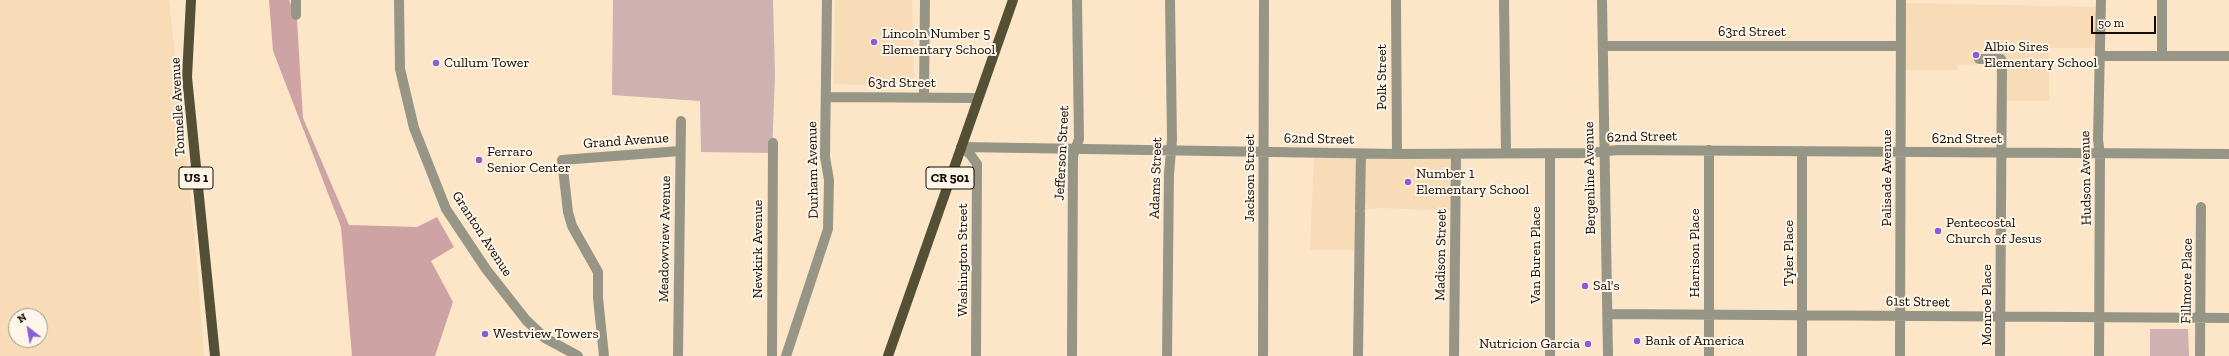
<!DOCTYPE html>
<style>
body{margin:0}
#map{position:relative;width:2229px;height:356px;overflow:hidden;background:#fce6c7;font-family:"Zilla Slab",serif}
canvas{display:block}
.north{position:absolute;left:8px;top:308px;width:40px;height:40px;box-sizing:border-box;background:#fef5e9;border:1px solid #a0978d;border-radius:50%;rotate:329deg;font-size:11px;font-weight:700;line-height:16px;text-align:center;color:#130b03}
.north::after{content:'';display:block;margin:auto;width:14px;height:18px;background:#8a5dd7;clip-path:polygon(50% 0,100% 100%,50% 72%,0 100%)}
.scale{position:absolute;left:2091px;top:16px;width:65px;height:18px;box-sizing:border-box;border:2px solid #130b03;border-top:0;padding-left:5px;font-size:12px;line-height:14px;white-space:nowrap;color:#130b03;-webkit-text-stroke:3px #fef5e9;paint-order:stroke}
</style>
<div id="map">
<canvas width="2229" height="356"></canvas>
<div class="north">N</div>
<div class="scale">50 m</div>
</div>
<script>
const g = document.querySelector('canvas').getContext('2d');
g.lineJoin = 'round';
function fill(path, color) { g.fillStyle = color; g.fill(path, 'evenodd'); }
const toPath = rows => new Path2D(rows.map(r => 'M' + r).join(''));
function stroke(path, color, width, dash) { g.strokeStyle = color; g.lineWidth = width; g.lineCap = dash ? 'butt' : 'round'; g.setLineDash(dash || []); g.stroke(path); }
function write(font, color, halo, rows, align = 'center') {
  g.font = font + ' "Zilla Slab",serif'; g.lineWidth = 4; g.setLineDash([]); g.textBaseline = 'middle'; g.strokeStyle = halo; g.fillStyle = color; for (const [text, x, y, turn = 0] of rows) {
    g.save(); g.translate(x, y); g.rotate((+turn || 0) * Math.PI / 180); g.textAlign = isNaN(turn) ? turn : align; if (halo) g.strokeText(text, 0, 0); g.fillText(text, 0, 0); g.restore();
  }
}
fill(toPath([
 [0,0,169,0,196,250,204,356,0,356],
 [16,316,40,316,40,340,16,340],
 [835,0,912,0,914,87,834,84],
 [1906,3,2097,7,2098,48,2049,48,2049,101,2002,101,2002,63,1957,65,1957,70,1903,70],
 [1314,154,1360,155,1359,250,1310,250],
 [1455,154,1454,211,1383,208,1362,210,1361,155]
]), '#f7dcb7');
fill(toPath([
 [613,0,773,0,775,75,772,153,701,152,700,101,612,95],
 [2150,329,2188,329,2189,356,2150,356]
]), '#ceb1b0');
fill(toPath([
 [269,0,289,0,297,20,303,118,349,225,417,227,437,217,454,247,431,261,453,302,435,356,352,356,341,227,273,51]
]), '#cda4a3');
stroke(toPath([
 [399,0,400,69,414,128,446,209,486,269,526,320,545,338,578,356],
 [1396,0,1397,154],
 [1504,0,1506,153],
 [1602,0,1608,356],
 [296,15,296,0],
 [1603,46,1901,46],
 [2162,55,2162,0],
 [2101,56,2229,56],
 [1979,59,2001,59,2002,63,2000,356],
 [826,97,978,98],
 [924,97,925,0],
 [961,147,1397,154,1589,153,1618,150,2229,154],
 [961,147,970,154,977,164,976,356],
 [1802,151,1802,356],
 [1550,153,1550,356],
 [1360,209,1361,154],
 [1608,314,2229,318],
 [604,356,598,298,598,272,572,226,568,212,562,160,680,151],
 [678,356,681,121],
 [772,356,773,143],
 [786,356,828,229,829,180,825,157,827,0],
 [1072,356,1073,156,1079,139,1077,0],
 [1167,356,1169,174,1172,140,1170,0],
 [1263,356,1264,0],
 [1358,356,1360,213],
 [1454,356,1456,154],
 [1709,356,1709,150],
 [1900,356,1901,0],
 [2099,356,2100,154,2098,140,2101,0],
 [2200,356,2201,207]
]), '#969586', 10);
stroke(toPath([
 [191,0,187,77,215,356],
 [888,356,1013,0]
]), '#535036', 10);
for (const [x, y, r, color] of [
 [874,42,4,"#8a5dd7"],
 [1976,55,4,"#8a5dd7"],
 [436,63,4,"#8a5dd7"],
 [479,160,4,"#8a5dd7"],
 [1408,182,4,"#8a5dd7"],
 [1938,231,4,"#8a5dd7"],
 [1585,286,4,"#8a5dd7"],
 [485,334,4,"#8a5dd7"],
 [1637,341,4,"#8a5dd7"],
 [1588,344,4,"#8a5dd7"]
]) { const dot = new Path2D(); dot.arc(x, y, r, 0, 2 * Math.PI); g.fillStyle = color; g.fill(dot); stroke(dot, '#fef5e9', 1.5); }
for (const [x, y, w] of [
 [196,178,34],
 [950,178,48]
]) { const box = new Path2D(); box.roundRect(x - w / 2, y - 11, w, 22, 3); g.fillStyle = '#fef5e9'; g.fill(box); stroke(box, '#130b03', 1); }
write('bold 13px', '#130b03', null, [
 ["US 1",196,178],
 ["CR 501",950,178]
]);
write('14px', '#130b03', '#fef5e9', [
 ["63rd Street",1752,32],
 ["Polk Street",1382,77,-90],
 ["63rd Street",902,83],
 ["Tonnelle Avenue",178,107,-93],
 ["62nd Street",1642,137,-1],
 ["62nd Street",1319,139,1],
 ["62nd Street",1967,139],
 ["Grand Avenue",626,141,-4],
 ["Jefferson Street",1062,153,-87],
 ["Durham Avenue",813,170,-91],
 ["Adams Street",1156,178,-88],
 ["Jackson Street",1250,178,-90],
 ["Bergenline Avenue",1590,178,-91],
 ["Palisade Avenue",1887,178,-90],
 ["Hudson Avenue",2086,178,-91],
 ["Granton Avenue",482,234,57],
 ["Meadowview Avenue",665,239,-89],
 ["Newkirk Avenue",758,249,-90],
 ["Harrison Place",1695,253,-90],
 ["Tyler Place",1789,253,-90],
 ["Madison Street",1441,255,-89],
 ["Van Buren Place",1536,255,-90],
 ["Washington Street",963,260,-90],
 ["Fillmore Place",2187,281,-89],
 ["61st Street",1918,302,1],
 ["Monroe Place",1987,305,-90]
]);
write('14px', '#130b03', '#fef5e9', [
 ["Lincoln Number 5",882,34],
 ["Elementary School",882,50],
 ["Albio Sires",1984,47],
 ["Elementary School",1984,63],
 ["Cullum Tower",444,63],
 ["Ferraro",487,152],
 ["Senior Center",487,168],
 ["Number 1",1416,174],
 ["Elementary School",1416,190],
 ["Pentecostal",1946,223],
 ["Church of Jesus",1946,239],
 ["Sal's",1593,286],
 ["Westview Towers",493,334],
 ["Bank of America",1645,341],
 ["Nutricion Garcia",1580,344,"right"]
], 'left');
</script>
